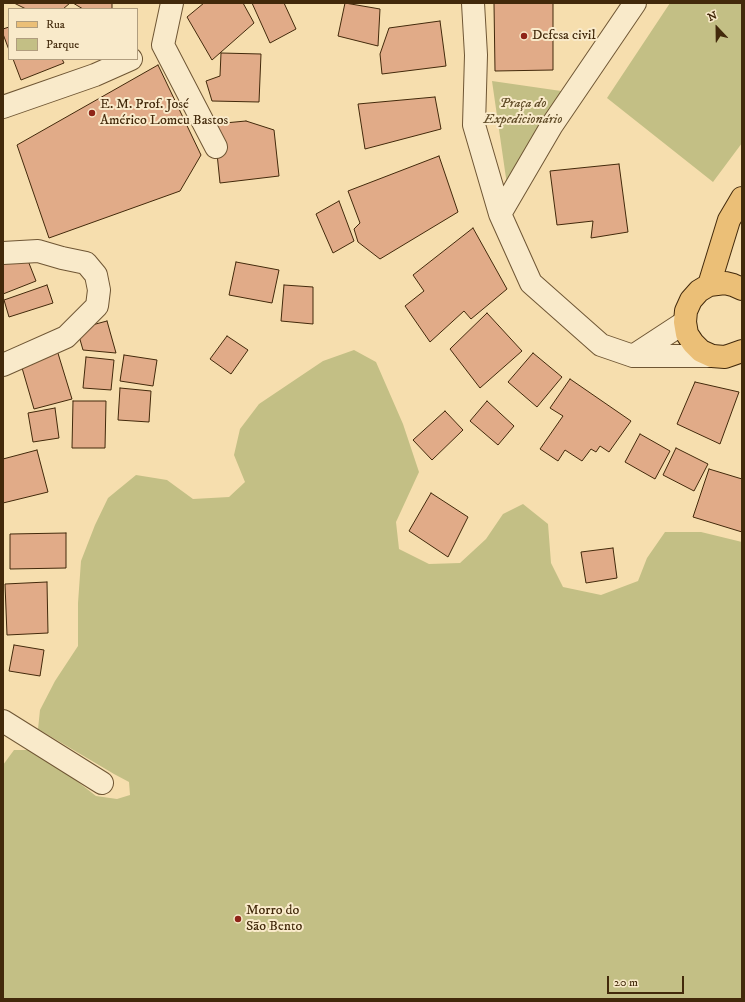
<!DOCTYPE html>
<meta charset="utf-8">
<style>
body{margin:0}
#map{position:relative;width:745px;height:1002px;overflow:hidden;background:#f6deae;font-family:"IM FELL DW Pica",serif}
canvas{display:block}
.frame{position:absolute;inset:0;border:4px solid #42290b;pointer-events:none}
.legend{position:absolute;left:8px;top:8px;width:130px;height:52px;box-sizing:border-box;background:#f9eaca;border:1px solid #b09d7e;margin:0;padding:5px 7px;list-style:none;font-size:12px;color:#42290b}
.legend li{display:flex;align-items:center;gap:8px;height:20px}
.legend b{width:20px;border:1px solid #b09d7e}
.north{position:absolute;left:697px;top:8px;width:40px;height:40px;-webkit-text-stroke:3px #f9eaca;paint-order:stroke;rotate:338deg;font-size:11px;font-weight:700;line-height:16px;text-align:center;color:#42290b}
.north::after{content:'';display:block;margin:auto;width:14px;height:18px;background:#42290b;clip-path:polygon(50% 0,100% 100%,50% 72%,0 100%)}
.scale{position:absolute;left:607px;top:976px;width:77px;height:18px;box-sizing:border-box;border:2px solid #42290b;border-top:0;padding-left:5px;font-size:12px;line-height:14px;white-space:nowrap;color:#42290b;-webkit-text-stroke:3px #f9eaca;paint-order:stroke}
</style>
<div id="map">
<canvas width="745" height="1002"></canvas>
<div class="frame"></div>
<ul class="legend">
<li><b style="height:5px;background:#ebbf77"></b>Rua</li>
<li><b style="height:11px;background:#c3bf85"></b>Parque</li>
</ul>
<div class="north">N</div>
<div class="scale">20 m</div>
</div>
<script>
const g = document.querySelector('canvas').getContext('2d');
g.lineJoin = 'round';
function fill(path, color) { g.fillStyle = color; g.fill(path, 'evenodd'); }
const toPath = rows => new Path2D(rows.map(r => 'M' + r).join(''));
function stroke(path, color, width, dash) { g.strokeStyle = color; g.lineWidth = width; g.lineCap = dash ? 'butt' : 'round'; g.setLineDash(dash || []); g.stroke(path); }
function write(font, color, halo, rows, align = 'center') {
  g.font = font + ' "IM FELL DW Pica",serif'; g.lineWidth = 4; g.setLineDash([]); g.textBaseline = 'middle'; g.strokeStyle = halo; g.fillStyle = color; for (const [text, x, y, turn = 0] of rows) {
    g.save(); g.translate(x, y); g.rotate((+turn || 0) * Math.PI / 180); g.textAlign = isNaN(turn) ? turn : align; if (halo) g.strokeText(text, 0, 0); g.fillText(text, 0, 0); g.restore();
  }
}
fill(toPath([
 [670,3,742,3,742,143,713,182,607,98],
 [492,81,568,92,507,185],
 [354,350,376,362,403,424,419,472,396,522,399,549,429,564,460,563,486,539,503,514,523,504,548,524,551,563,563,587,601,595,638,581,647,558,665,532,701,532,742,542,742,999,3,999,3,765,14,750,37,750,96,796,117,799,130,795,129,782,114,774,38,729,40,710,55,681,78,646,78,603,81,561,95,525,108,498,136,475,167,480,193,499,229,497,245,482,234,455,240,429,259,404,323,361]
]), '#c3bf85');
const building = toPath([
 [14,3,70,3,63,9,26,9,14,3],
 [73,3,112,3,112,9,83,9,73,3],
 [204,3,243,3,254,23,212,60,187,17,204,3],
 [252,3,284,3,296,29,270,43,252,3],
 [345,3,380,9,378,46,338,36,345,3],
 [494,3,553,3,553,70,495,71,494,3],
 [440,21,446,66,382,74,380,54,389,28,440,21],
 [9,27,9,50,3,34,3,29,9,27],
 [221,53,261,54,259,102,212,101,206,81,220,76,221,53],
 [13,59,62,59,64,63,21,80,13,59],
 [158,65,201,155,180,191,49,238,17,145,158,65],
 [435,97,441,129,365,149,358,104,435,97],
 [246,121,274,130,279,176,220,183,214,124,246,121],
 [439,156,458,212,380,259,358,242,354,229,360,223,348,191,439,156],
 [619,164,628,232,591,238,593,221,557,225,550,171,619,164],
 [339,201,354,241,333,253,316,214,339,201],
 [473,228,507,289,471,319,464,311,430,342,405,306,424,291,413,275,473,228],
 [25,253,36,281,3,294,3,261,25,253],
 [236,262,279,270,272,303,229,295,236,262],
 [47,285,53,303,9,317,4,300,47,285],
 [284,285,313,287,313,324,281,321,284,285],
 [487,313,522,351,480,388,450,349,487,313],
 [107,321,116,353,83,350,77,329,107,321],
 [227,336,248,350,231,374,210,359,227,336],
 [57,350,72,399,34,409,20,361,57,350],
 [533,353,562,377,537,407,508,382,533,353],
 [124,355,157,360,153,386,120,381,124,355],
 [86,357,114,360,111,390,83,388,86,357],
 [570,379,631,421,609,452,600,446,596,452,591,449,582,461,565,450,558,461,540,449,563,416,550,408,570,379],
 [695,382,739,392,720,444,677,424,695,382],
 [120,388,151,391,149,422,118,420,120,388],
 [73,401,106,401,105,448,72,448,73,401],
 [487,401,514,426,498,445,470,421,487,401],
 [55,408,59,438,33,442,28,413,55,408],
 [445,411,463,430,432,460,413,440,445,411],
 [640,434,670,451,655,479,625,462,640,434],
 [676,448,708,464,694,491,663,475,676,448],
 [37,450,48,492,3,503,3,459,37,450],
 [709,469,742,479,742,532,693,517,709,469],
 [431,493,468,517,448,557,409,531,431,493],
 [66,533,66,568,10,569,10,534,66,533],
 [613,548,617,578,586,583,581,552,613,548],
 [47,582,48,633,7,635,5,584,47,582],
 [14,645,44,650,40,676,9,671,14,645]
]);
fill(building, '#e1ab88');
stroke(building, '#42290b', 1);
const minor = toPath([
 [473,3,476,55,474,125,500,214,531,283,601,345,633,356,712,356],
 [163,45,216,147],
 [163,45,172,3],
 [3,107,95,75,131,59],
 [500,214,552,125,635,3],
 [3,253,38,251,62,258,86,263,96,275,99,290,97,306,66,337,3,365],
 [633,356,685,322],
 [3,721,102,783]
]);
const major = toPath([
 [709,285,729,220,742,198],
 [742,289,733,285,725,283,709,285,699,291,691,300,686,311,685,322,687,334,693,343,701,351,712,356,725,357,742,351]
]);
stroke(minor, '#6f5634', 24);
stroke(major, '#42290b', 24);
stroke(minor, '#f9eaca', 22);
stroke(major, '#ebbf77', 22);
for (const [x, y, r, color] of [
 [524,36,4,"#8f2418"],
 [92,113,4,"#8f2418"],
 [238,919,4,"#8f2418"]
]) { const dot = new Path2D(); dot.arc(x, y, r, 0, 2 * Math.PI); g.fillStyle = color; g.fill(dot); stroke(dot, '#f9eaca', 1.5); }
write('14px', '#42290b', '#f9eaca', [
 ["Defesa civil",532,36],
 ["E. M. Prof. José",100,105],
 ["Américo Lomeu Bastos",100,121],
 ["Morro do",246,911],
 ["São Bento",246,927]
], 'left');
write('italic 14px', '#624e2a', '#f9eaca', [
 ["Praça do",523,104],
 ["Expedicionário",523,120]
]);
</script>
